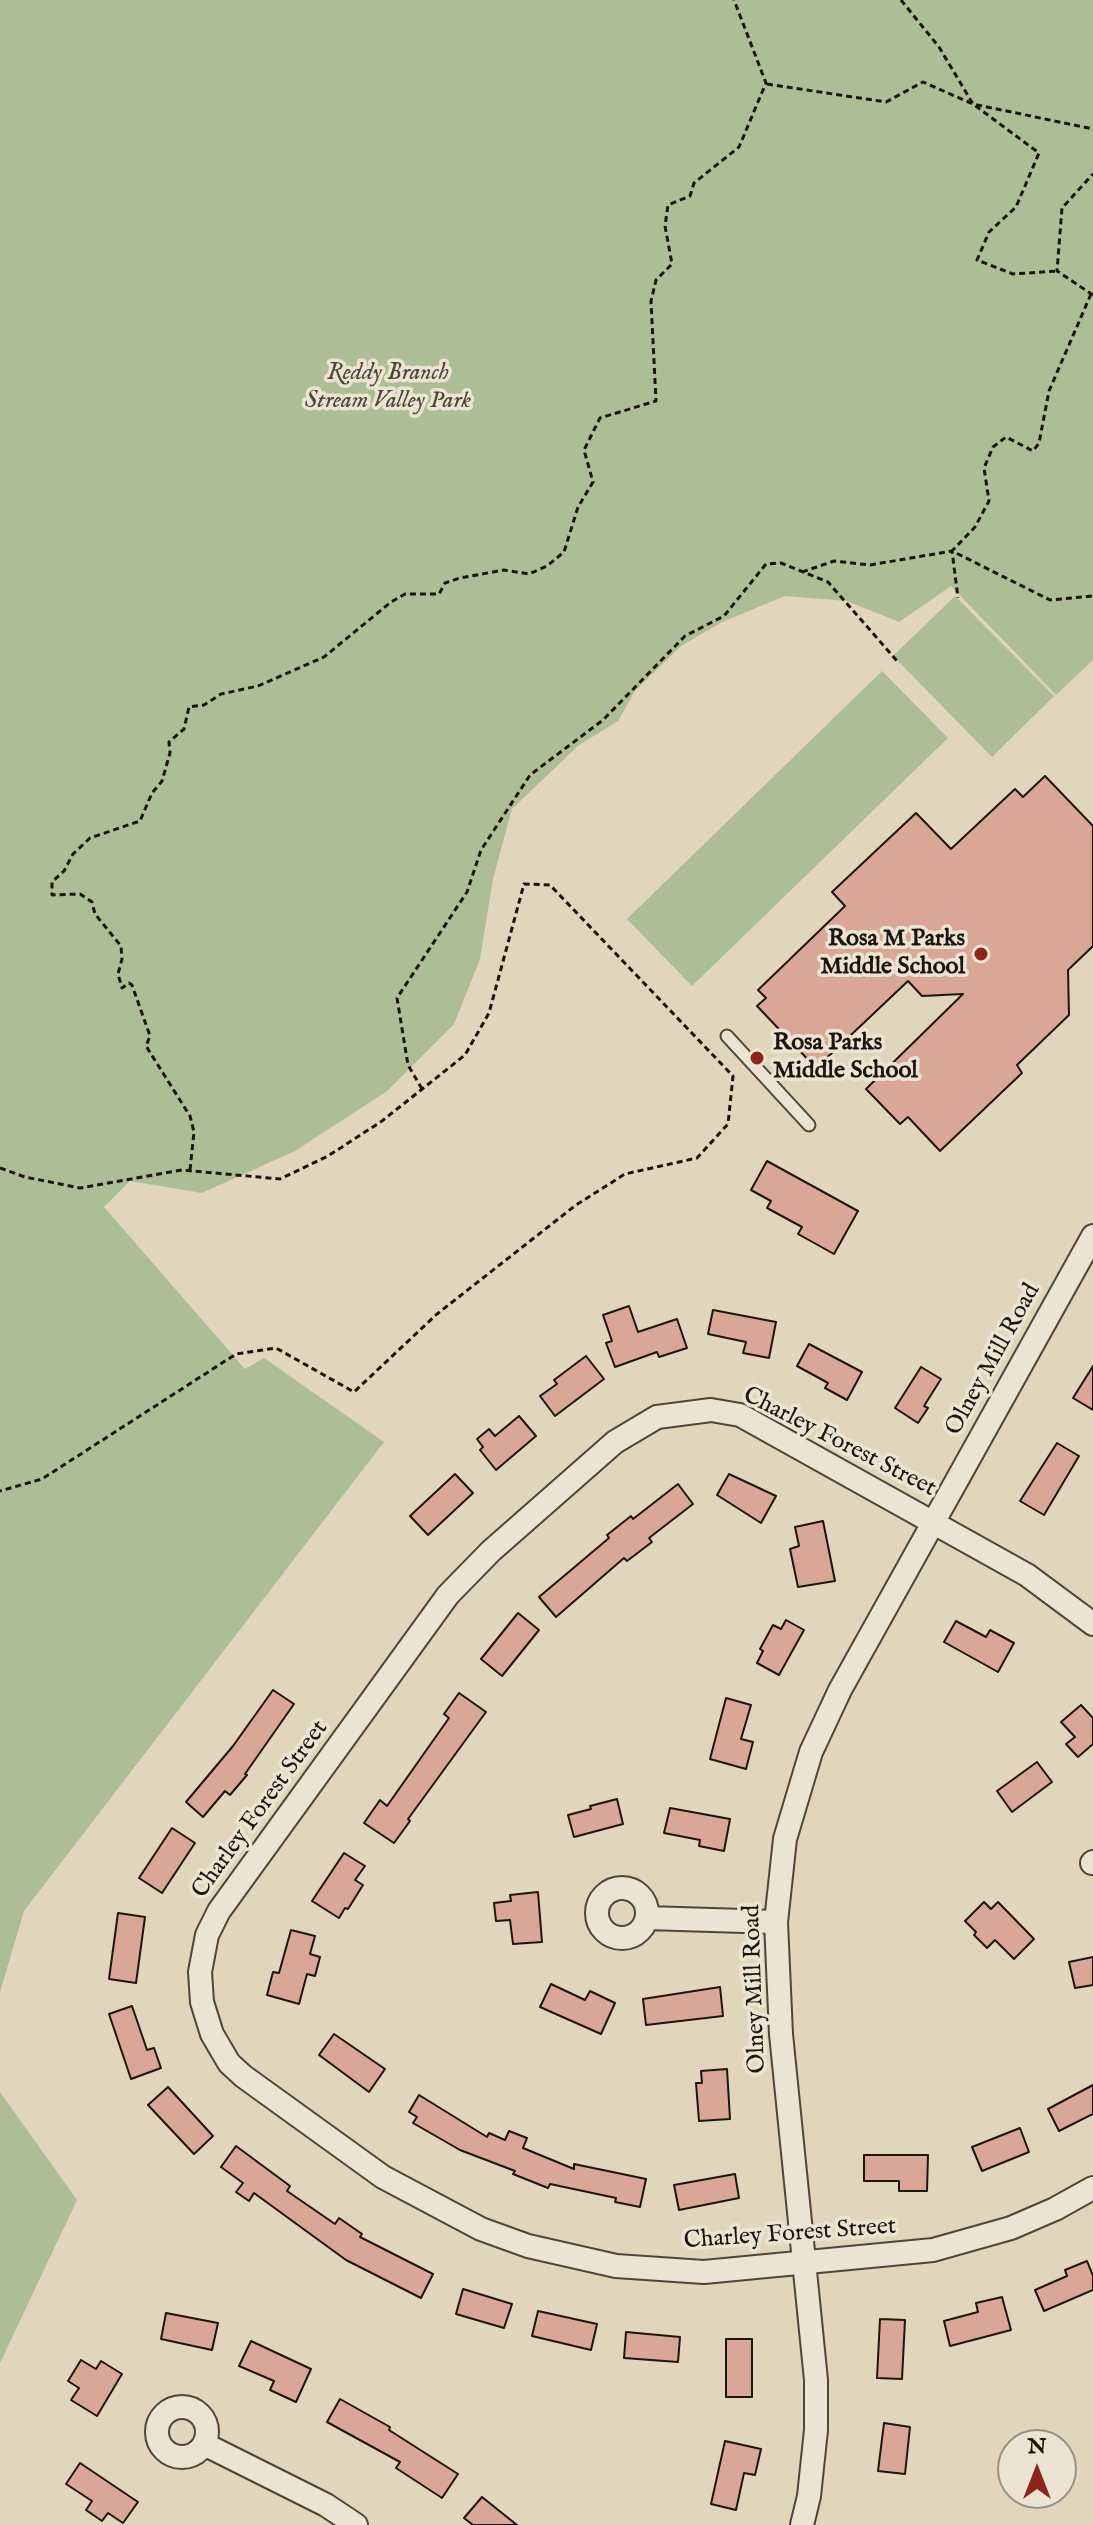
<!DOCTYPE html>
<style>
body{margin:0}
#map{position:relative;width:1093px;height:2525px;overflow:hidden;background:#e1d5bc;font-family:"IM FELL English",serif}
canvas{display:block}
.north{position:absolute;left:997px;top:2429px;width:80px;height:80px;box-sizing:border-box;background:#ece4d3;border:2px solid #9a9185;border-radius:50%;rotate:0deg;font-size:22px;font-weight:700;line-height:32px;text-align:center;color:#1f150f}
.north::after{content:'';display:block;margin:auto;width:28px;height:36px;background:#8f2418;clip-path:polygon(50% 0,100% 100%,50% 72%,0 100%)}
</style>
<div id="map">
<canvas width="1093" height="2525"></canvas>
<div class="north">N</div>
</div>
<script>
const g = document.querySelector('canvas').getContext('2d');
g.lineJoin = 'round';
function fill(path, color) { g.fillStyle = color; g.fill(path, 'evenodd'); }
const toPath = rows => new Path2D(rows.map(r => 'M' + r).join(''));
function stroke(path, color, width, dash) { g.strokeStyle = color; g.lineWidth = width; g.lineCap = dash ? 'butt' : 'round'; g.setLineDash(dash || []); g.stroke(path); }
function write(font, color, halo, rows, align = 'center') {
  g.font = font + ' "IM FELL English",serif'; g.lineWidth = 7; g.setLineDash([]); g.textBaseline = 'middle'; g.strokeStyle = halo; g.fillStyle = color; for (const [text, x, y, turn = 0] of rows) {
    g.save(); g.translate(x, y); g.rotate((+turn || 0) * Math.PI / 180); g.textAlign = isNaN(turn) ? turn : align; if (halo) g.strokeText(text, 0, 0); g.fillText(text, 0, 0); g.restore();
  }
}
fill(toPath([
 [0,0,1093,0,1093,660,1056,695,951,586,899,622,847,601,785,596,722,622,681,646,635,691,618,721,579,745,512,809,493,879,480,959,454,1024,387,1091,295,1151,202,1193,130,1181,104,1207,245,1369,264,1358,384,1442,24,1911,0,1992],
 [955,596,1054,696,992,757,893,656],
 [882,671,948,738,692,986,627,919],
 [0,2092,77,2200,0,2363]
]), '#adbe95');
const building = toPath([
 [1045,776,1093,826,1093,946,1068,970,1069,1015,1017,1065,1022,1073,940,1151,908,1117,900,1124,866,1089,963,994,922,996,908,981,816,1068,757,1006,766,998,758,990,845,906,832,892,916,813,951,849,1015,789,1023,797,1045,776],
 [767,1161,858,1211,834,1254,798,1234,802,1227,767,1208,771,1201,751,1190,767,1161],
 [629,1306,638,1332,677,1319,687,1348,659,1357,657,1352,615,1367,606,1343,612,1341,603,1315,629,1306],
 [713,1310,776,1322,769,1358,743,1353,746,1342,708,1334,713,1310],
 [809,1344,862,1372,847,1400,825,1388,828,1383,797,1366,809,1344],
 [586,1356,604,1379,555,1416,540,1396,557,1384,554,1380,586,1356],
 [1093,1366,1093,1410,1073,1398,1093,1366],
 [921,1367,941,1379,924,1406,928,1408,918,1423,895,1408,921,1367],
 [519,1416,536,1436,496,1470,480,1450,483,1447,477,1439,489,1429,495,1436,519,1416],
 [1057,1443,1079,1456,1044,1515,1020,1501,1057,1443],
 [455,1474,473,1493,428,1535,410,1516,455,1474],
 [729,1474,776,1496,761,1523,717,1495,729,1474],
 [678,1484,693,1504,649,1538,652,1542,627,1561,624,1558,556,1617,539,1597,609,1538,607,1535,631,1516,633,1519,678,1484],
 [823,1521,835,1581,798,1587,790,1549,799,1546,795,1527,823,1521],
 [518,1613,539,1630,502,1676,481,1659,518,1613],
 [786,1620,804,1630,779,1675,757,1663,763,1651,760,1649,773,1625,781,1629,786,1620],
 [956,1621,986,1637,990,1630,1014,1643,998,1672,944,1642,956,1621],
 [273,1690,294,1704,245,1774,247,1775,230,1795,225,1791,203,1817,186,1802,233,1746,273,1690],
 [459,1693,486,1712,408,1819,410,1821,394,1843,364,1823,380,1800,387,1806,449,1718,444,1714,459,1693],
 [726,1698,751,1705,741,1739,753,1742,746,1769,710,1759,726,1698],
 [1081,1705,1093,1718,1093,1744,1078,1757,1066,1744,1075,1737,1061,1722,1081,1705],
 [1037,1762,1052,1782,1012,1812,997,1791,1037,1762],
 [617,1799,623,1824,574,1837,568,1815,591,1809,590,1806,617,1799],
 [670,1808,730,1819,724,1851,699,1846,700,1840,664,1833,670,1808],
 [172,1828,195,1843,162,1893,139,1878,172,1828],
 [344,1853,365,1866,355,1880,363,1885,348,1909,345,1908,339,1918,312,1901,344,1853],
 [538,1892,542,1942,513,1944,510,1920,496,1921,494,1903,511,1901,510,1895,538,1892],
 [984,1902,991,1909,998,1902,1034,1939,1014,1959,995,1940,987,1948,974,1935,976,1932,965,1921,984,1902],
 [118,1913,145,1917,136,1983,109,1979,118,1913],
 [291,1930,315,1936,310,1954,320,1957,315,1976,307,1974,299,2004,267,1995,273,1972,279,1973,291,1930],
 [1093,1957,1093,1985,1075,1988,1069,1962,1093,1957],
 [551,1984,585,2000,590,1991,615,2003,601,2034,540,2007,551,1984],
 [720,1987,723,2016,646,2025,643,1999,720,1987],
 [132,2006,147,2050,154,2048,161,2068,131,2079,109,2014,132,2006],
 [334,2034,385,2069,369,2092,319,2055,334,2034],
 [727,2069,730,2119,699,2121,696,2083,702,2083,701,2071,727,2069],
 [1093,2085,1093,2114,1059,2131,1048,2109,1093,2085],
 [168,2087,213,2136,194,2154,148,2105,168,2087],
 [419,2095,487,2137,489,2133,505,2140,509,2131,527,2138,523,2148,574,2169,574,2164,646,2179,640,2207,615,2202,616,2198,550,2184,548,2188,513,2174,515,2171,460,2150,413,2123,417,2117,409,2112,419,2095],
 [1020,2128,1029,2152,982,2171,972,2147,1020,2128],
 [236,2146,290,2186,287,2191,335,2224,339,2218,362,2234,360,2237,433,2274,421,2298,346,2260,254,2193,249,2201,236,2192,243,2183,221,2167,236,2146],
 [864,2155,928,2155,927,2191,899,2191,899,2181,864,2181,864,2155],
 [735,2174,739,2198,679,2210,674,2185,735,2174],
 [1087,2261,1093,2276,1093,2290,1044,2311,1035,2290,1067,2276,1065,2270,1087,2261],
 [463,2289,512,2304,504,2328,456,2314,463,2289],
 [1002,2297,1011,2330,950,2346,944,2321,978,2312,976,2303,1002,2297],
 [538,2311,597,2324,591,2350,532,2336,538,2311],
 [166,2313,218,2323,212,2350,161,2339,166,2313],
 [880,2319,905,2320,902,2379,877,2378,880,2319],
 [626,2332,680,2337,678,2362,624,2358,626,2332],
 [726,2339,752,2339,752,2397,726,2397,726,2339],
 [251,2341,311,2369,296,2402,270,2390,274,2381,239,2366,251,2341],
 [81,2360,96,2369,101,2361,122,2374,97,2416,71,2400,79,2388,68,2381,81,2360],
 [340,2399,390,2427,389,2430,458,2474,442,2498,396,2468,400,2462,327,2422,340,2399],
 [884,2423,910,2427,905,2474,878,2471,884,2423],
 [725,2441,761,2449,755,2475,744,2473,736,2510,711,2504,725,2441],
 [80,2463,138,2502,123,2523,108,2513,102,2521,86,2510,92,2501,66,2484,80,2463],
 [482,2497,517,2525,473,2525,464,2518,482,2497]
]);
fill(building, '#daa695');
stroke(building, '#1f150f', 2);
const lane = toPath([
 [727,1036,809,1125]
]);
const street = toPath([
 [1093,1624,1027,1575,740,1415,711,1410,657,1417,615,1442,491,1551,448,1595,219,1911,207,1935,200,1972,202,2002,212,2034,229,2063,243,2076,383,2177,481,2229,528,2246,616,2266,704,2272,933,2250,1011,2228,1055,2209,1093,2188],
 [1092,1863,1093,1862],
 '597 1913a25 25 0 1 1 50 0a25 25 0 1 1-50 0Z',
 [647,1918,776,1922],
 '157 2432a25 25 0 1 1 50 0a25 25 0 1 1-50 0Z',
 [204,2444,326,2505,356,2525],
 [802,2525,809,2496,816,2430,816,2380,781,2034,776,1922,785,1839,811,1752,840,1690,1093,1236]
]);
stroke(lane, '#50453a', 15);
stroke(street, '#50453a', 26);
stroke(toPath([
 [901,0,939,47,973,104,1093,129],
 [767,84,886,102,923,82,973,104,1039,153,1016,207,989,232,977,260,1013,274,1057,271],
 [1091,294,1049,391,1039,443,1033,451,1006,437,993,447,984,468,989,501,975,527,952,551,1050,600,1093,596],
 [1093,295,1057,271,1062,208,1093,174],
 [802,572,834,561,870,565,952,551,958,598],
 [422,1089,408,1065,397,998,467,892,481,850,530,775,603,720,685,636,724,616,766,564,781,563,828,582,898,662],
 [0,1168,25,1177,80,1188,182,1170,280,1179,328,1156,382,1121,465,1055,489,1013,524,884,550,885,733,1076,728,1124,697,1158,625,1174,576,1205,437,1314,354,1392,276,1348,236,1354,42,1479,0,1491],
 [190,1170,194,1132,190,1116,146,1046,150,1036,132,985,129,983,122,988,118,974,122,959,121,946,95,914,92,902,80,894,52,895,52,882,64,871,73,854,90,838,140,821,152,793,162,781,170,753,169,742,184,729,189,707,204,705,221,694,258,686,324,657,391,602,405,594,439,594,445,583,460,578,504,570,529,574,547,566,564,552,578,507,593,482,584,450,600,418,656,401,651,301,656,280,672,264,665,226,668,205,690,196,694,183,739,147,766,83,734,0]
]), '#1f150f', 3, [6, 4]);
stroke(lane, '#ece4d3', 11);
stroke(street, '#ece4d3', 22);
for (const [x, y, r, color] of [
 [981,954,8,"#8f2418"],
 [757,1058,8,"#8f2418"]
]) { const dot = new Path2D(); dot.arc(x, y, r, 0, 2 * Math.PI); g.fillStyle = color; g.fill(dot); stroke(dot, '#ece4d3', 3); }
write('italic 24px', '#4a4837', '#ece4d3', [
 ["Reddy Branch",388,374],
 ["Stream Valley Park",388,402]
]);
write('bold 24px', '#1f150f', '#ece4d3', [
 ["Rosa M Parks",965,940],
 ["Middle School",965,968],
 ["Rosa Parks",773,1044,"left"],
 ["Middle School",773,1072,"left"]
], 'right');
write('24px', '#1f150f', '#ece4d3', [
 ["Olney Mill Road",994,1360,-61],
 ["Charley Forest Street",839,1443,27],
 ["Charley Forest Street",261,1810,-54],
 ["Olney Mill Road",756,1989,-92],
 ["Charley Forest Street",790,2235,-4]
]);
</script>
